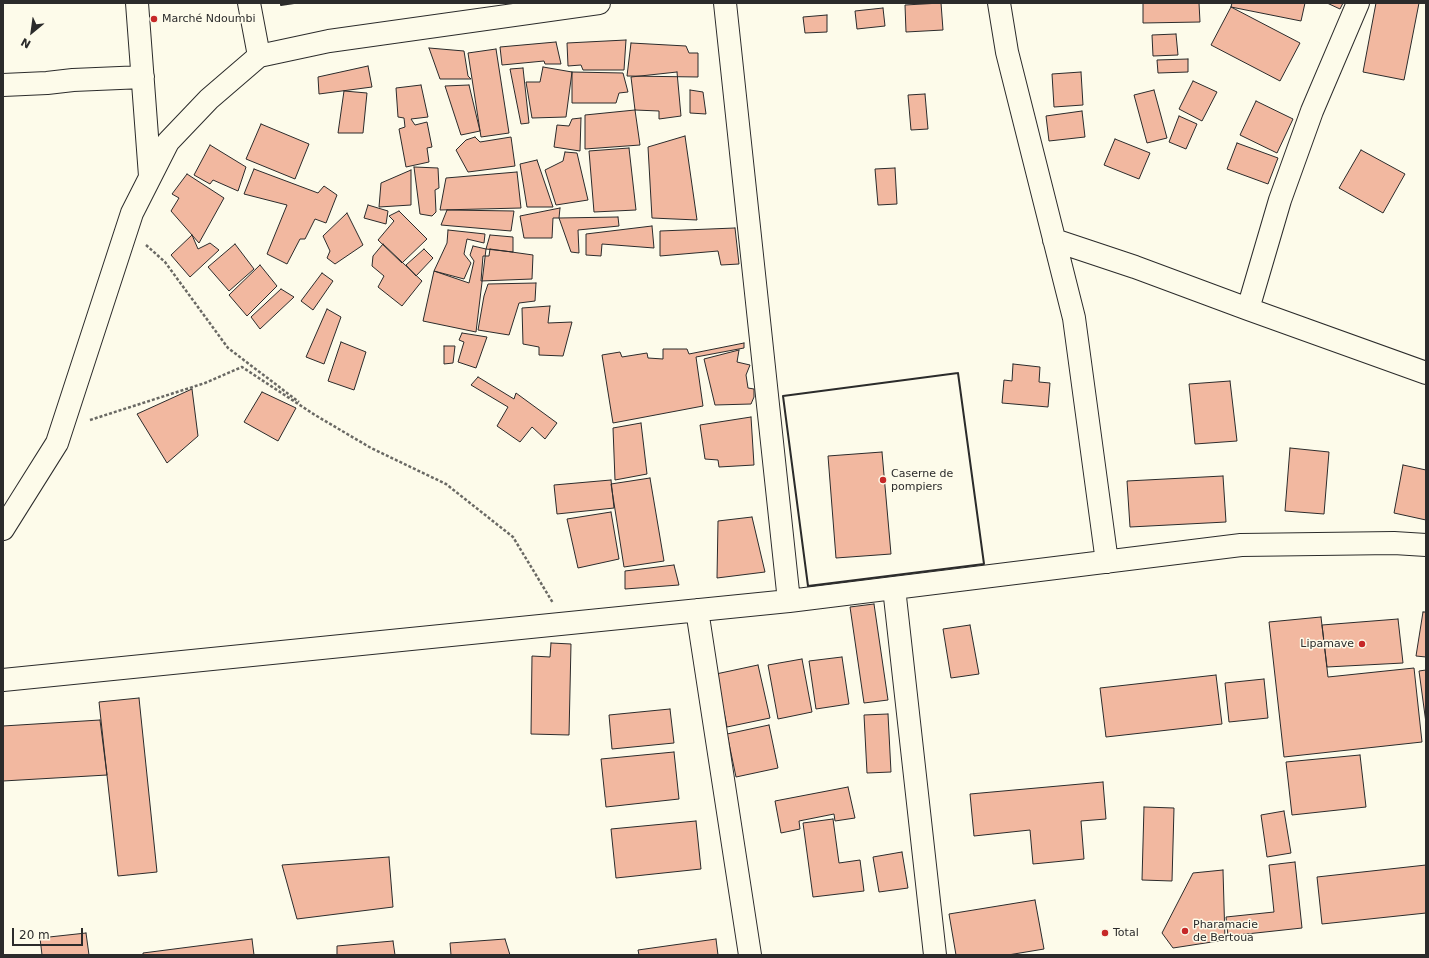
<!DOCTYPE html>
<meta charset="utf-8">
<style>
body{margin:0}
#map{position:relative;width:1429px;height:958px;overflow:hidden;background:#fdfbea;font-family:"DejaVu Sans",sans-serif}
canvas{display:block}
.frame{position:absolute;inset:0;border:4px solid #2b2b2b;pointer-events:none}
.north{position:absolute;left:12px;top:12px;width:40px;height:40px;-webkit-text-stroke:3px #fdfbea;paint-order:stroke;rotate:209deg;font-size:11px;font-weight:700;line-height:16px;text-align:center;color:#2b2b2b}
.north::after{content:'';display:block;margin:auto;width:14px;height:18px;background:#2b2b2b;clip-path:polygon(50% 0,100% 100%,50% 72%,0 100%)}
.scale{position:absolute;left:12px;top:928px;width:71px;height:18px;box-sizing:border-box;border:2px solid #2b2b2b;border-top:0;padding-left:5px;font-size:12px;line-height:14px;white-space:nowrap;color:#2b2b2b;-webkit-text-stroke:3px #fdfbea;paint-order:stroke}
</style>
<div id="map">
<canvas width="1429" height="958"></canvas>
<div class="frame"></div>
<div class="north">N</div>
<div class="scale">20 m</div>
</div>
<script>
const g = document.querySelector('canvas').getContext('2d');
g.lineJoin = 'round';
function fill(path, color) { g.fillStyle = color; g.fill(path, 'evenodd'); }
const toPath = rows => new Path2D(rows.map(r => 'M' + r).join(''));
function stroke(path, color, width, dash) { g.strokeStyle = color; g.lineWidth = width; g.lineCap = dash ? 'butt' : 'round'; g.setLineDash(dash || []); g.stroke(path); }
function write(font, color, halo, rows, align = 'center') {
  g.font = font + ' "DejaVu Sans",sans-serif'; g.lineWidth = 3; g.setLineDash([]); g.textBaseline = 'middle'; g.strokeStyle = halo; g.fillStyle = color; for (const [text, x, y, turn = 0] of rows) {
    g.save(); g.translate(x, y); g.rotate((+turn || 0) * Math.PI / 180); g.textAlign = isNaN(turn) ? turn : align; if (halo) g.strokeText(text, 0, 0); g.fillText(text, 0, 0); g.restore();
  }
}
const building = toPath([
 [941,3,943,30,906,32,905,5,941,3],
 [1143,3,1199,3,1200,22,1143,23,1143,3],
 [1232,3,1305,3,1301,21,1231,7,1232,3],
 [1327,3,1343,3,1340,9,1327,3],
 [1376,3,1419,3,1404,80,1363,72,1376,3],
 [1231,7,1300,43,1280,81,1211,45,1231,7],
 [883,8,885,26,857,29,855,11,883,8],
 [827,15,827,32,805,33,803,17,827,15],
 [1176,34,1178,55,1153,56,1152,35,1176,34],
 [626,40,624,70,583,70,581,65,568,66,567,43,626,40],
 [556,42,561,64,545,64,544,61,502,65,500,47,556,42],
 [631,43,686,46,689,53,698,53,698,77,627,76,631,43],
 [429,48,464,51,468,76,471,79,440,79,429,48],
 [496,49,509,133,481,137,468,53,496,49],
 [1188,59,1188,72,1158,73,1157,60,1188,59],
 [368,66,372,87,319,94,318,77,368,66],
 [543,67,572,72,566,117,532,118,526,82,540,82,543,67],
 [523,68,529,123,521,124,510,69,523,68],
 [572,72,623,73,628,92,619,93,616,103,572,103,572,72],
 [677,72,681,116,659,119,659,111,635,110,631,77,677,72],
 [1081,72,1083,105,1054,107,1052,74,1081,72],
 [1193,81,1217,92,1202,121,1179,109,1193,81],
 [421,85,428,117,411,119,415,125,427,122,432,147,427,148,429,162,406,167,399,129,405,127,404,118,398,117,396,88,421,85],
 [469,85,480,131,461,135,445,86,469,85],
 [690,90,703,92,706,114,690,113,690,90],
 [1154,90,1167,138,1147,143,1134,95,1154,90],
 [344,91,367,93,363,133,338,133,344,91],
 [925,94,928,129,911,130,908,95,925,94],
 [1256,101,1293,119,1277,153,1240,135,1256,101],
 [635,110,640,145,585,149,585,115,635,110],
 [1082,111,1085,137,1049,141,1046,116,1082,111],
 [1179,116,1197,124,1186,149,1169,142,1179,116],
 [581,118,580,151,554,147,557,125,569,126,572,119,581,118],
 [261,124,309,144,295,179,246,159,261,124],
 [685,136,697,220,652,218,648,147,685,136],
 [475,137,480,142,511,137,515,166,468,172,456,150,466,140,475,137],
 [1115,139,1150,153,1139,179,1104,165,1115,139],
 [1237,143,1278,158,1268,184,1227,169,1237,143],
 [210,145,246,167,238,191,213,180,210,184,194,175,210,145],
 [629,148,636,210,594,212,589,151,629,148],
 [1361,150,1405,174,1383,213,1339,188,1361,150],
 [565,152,577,153,588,200,556,205,545,170,563,161,565,152],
 [537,160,553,207,527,207,520,164,537,160],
 [414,167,438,168,439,188,435,190,436,212,432,216,420,214,414,167],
 [895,168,897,204,878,205,875,169,895,168],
 [254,169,318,193,324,186,337,195,326,223,315,219,305,239,300,239,287,264,267,254,287,205,244,194,254,169],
 [411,170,411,205,379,207,381,183,411,170],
 [517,172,521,208,440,210,446,178,517,172],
 [187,174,224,198,199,243,171,211,179,198,172,194,187,174],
 [368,205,388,211,386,224,364,218,368,205],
 [560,208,559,218,553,218,552,238,524,238,520,216,560,208],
 [447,210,514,211,511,231,441,225,447,210],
 [399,211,427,239,402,263,378,240,394,221,389,216,399,211],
 [347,213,363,245,335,264,327,258,330,251,323,236,347,213],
 [618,217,619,226,578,230,579,253,571,252,559,218,618,217],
 [652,226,654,248,602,244,601,256,586,255,586,234,652,226],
 [735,228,739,264,721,265,718,251,660,256,660,231,735,228],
 [448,230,485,234,484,243,467,239,464,254,471,263,464,279,434,271,447,243,448,230],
 [192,235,198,249,210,243,219,250,190,277,171,255,192,235],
 [490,235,513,237,513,252,486,249,490,235],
 [235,244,254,269,229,291,208,267,235,244],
 [383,244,422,281,402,306,378,287,384,276,372,266,373,256,383,244],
 [473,246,486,249,476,332,423,321,434,271,469,283,474,261,470,255,473,246],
 [424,249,433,258,416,276,406,265,424,249],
 [490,249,533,255,532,279,481,281,483,256,489,256,490,249],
 [260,265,277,286,247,316,229,295,260,265],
 [322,273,333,281,313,310,301,301,322,273],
 [536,283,535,301,519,303,509,335,478,330,484,296,488,284,536,283],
 [281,289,294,297,260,329,251,317,281,289],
 [550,306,548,323,572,322,563,356,539,355,539,347,523,344,522,308,550,306],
 [327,309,341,317,324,364,306,357,327,309],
 [462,333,487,337,476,368,458,362,464,342,459,340,462,333],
 [341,342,366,352,354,390,328,381,341,342],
 [744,343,744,348,696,357,703,406,613,423,602,355,620,352,622,357,647,353,648,358,663,359,663,349,687,349,689,354,744,343],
 [444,346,455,346,453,363,444,364,444,346],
 [739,350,737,362,750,365,746,375,748,388,754,389,754,397,751,404,715,405,704,359,739,350],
 [1013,364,1040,367,1039,382,1050,383,1048,407,1002,403,1004,380,1012,381,1013,364],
 [478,377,514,399,516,393,557,423,545,439,532,427,520,442,497,426,508,407,471,385,478,377],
 [1230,381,1237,441,1195,444,1189,384,1230,381],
 [192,389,198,436,167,463,137,414,192,389],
 [262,392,296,408,278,441,244,422,262,392],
 [751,417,754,465,719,467,718,460,705,459,700,425,751,417],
 [641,423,647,474,615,480,613,428,641,423],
 [1290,448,1329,452,1324,514,1285,511,1290,448],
 [882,452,891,554,836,558,828,456,882,452],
 [1403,465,1426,470,1426,520,1394,513,1403,465],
 [1223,476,1226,522,1130,527,1127,481,1223,476],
 [650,478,664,561,624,567,611,484,650,478],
 [611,480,614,508,557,514,554,485,611,480],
 [611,512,619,559,578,568,567,519,611,512],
 [752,517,765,572,717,578,718,521,752,517],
 [674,565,679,585,625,589,625,571,674,565],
 [874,604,888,700,864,703,850,607,874,604],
 [1423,612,1426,612,1426,657,1416,656,1423,612],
 [1321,617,1328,677,1414,668,1422,742,1284,757,1269,622,1321,617],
 [1398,619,1403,663,1327,667,1322,625,1398,619],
 [970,625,979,674,951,678,943,629,970,625],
 [551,643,571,644,569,735,531,734,532,656,550,657,551,643],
 [842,657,849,704,816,709,809,661,842,657],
 [802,659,812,712,778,719,768,665,802,659],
 [758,665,770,718,727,727,716,674,758,665],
 [1426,670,1426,723,1419,671,1426,670],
 [1216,675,1222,724,1106,737,1100,688,1216,675],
 [1264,679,1268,718,1229,722,1225,683,1264,679],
 [139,698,157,872,118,876,99,702,139,698],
 [670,709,674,743,612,749,609,715,670,709],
 [888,714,891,772,867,773,864,715,888,714],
 [100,720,107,775,3,781,3,726,100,720],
 [769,725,778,768,736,777,727,734,769,725],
 [674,752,679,799,606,807,601,759,674,752],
 [1360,755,1366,807,1292,815,1286,762,1360,755],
 [1103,782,1106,819,1081,821,1084,859,1033,864,1030,830,974,836,970,794,1103,782],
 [848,787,855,818,835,821,834,814,799,821,800,829,781,833,775,801,848,787],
 [1144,807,1174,808,1172,881,1142,880,1144,807],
 [1284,811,1291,853,1267,857,1261,815,1284,811],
 [833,819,839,863,860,860,864,891,813,897,803,823,833,819],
 [696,821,701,869,616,878,611,829,696,821],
 [902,852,908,888,879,892,873,857,902,852],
 [389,857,393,907,297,919,282,865,389,857],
 [1295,862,1302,928,1228,936,1226,917,1274,912,1269,865,1295,862],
 [1426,865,1426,913,1322,924,1317,877,1426,865],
 [1223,870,1225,940,1173,948,1162,933,1193,873,1223,870],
 [1035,900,1044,949,1008,955,956,955,949,914,1035,900],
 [86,933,89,955,42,955,40,938,86,933],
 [252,939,254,955,143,955,143,953,252,939],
 [505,939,510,955,451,955,450,943,505,939],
 [716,939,718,955,639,955,638,950,716,939],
 [393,941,395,955,337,955,337,946,393,941]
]);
fill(building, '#f2b8a0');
stroke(building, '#2b2b2b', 1);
const minor = toPath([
 [137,3,150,176],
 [249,3,259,56],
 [725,3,789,601],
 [999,3,1007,52,1074,318,1107,562],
 [3,85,47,83,73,80,143,77],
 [1054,240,1135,267,1248,309,1426,373],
 [1248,309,1280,200,1312,111,1358,3],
 [3,529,57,443,132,213,168,142,209,99,259,56,329,41,599,3],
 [894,588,935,955],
 [697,610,750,955],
 [3,680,789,601,1241,545,1394,543,1426,545]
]);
stroke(minor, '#2b2b2b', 24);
stroke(toPath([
 [146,245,165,262,228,348,299,402],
 [90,420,205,383,242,367,315,415,371,448,446,484,513,537,553,603]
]), '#6a6964', 2.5, [3, 2]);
stroke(minor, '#fdfbea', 22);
stroke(toPath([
 [281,3,281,5,294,3],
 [958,373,984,564,808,586,783,396,958,373]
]), '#2b2b2b', 2);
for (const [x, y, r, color] of [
 [154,19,4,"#c62828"],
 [883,480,4,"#c62828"],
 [1362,644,4,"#c62828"],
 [1185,931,4,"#c62828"],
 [1105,933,4,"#c62828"]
]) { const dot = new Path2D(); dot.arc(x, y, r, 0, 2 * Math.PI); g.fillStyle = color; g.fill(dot); stroke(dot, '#fdfbea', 1.5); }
write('11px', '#2b2b2b', '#fdfbea', [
 ["Marché Ndoumbi",162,19],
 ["Caserne de",891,474],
 ["pompiers",891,487],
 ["Lipamave",1354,644,"right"],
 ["Pharamacie",1193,925],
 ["de Bertoua",1193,938],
 ["Total",1113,933]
], 'left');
</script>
